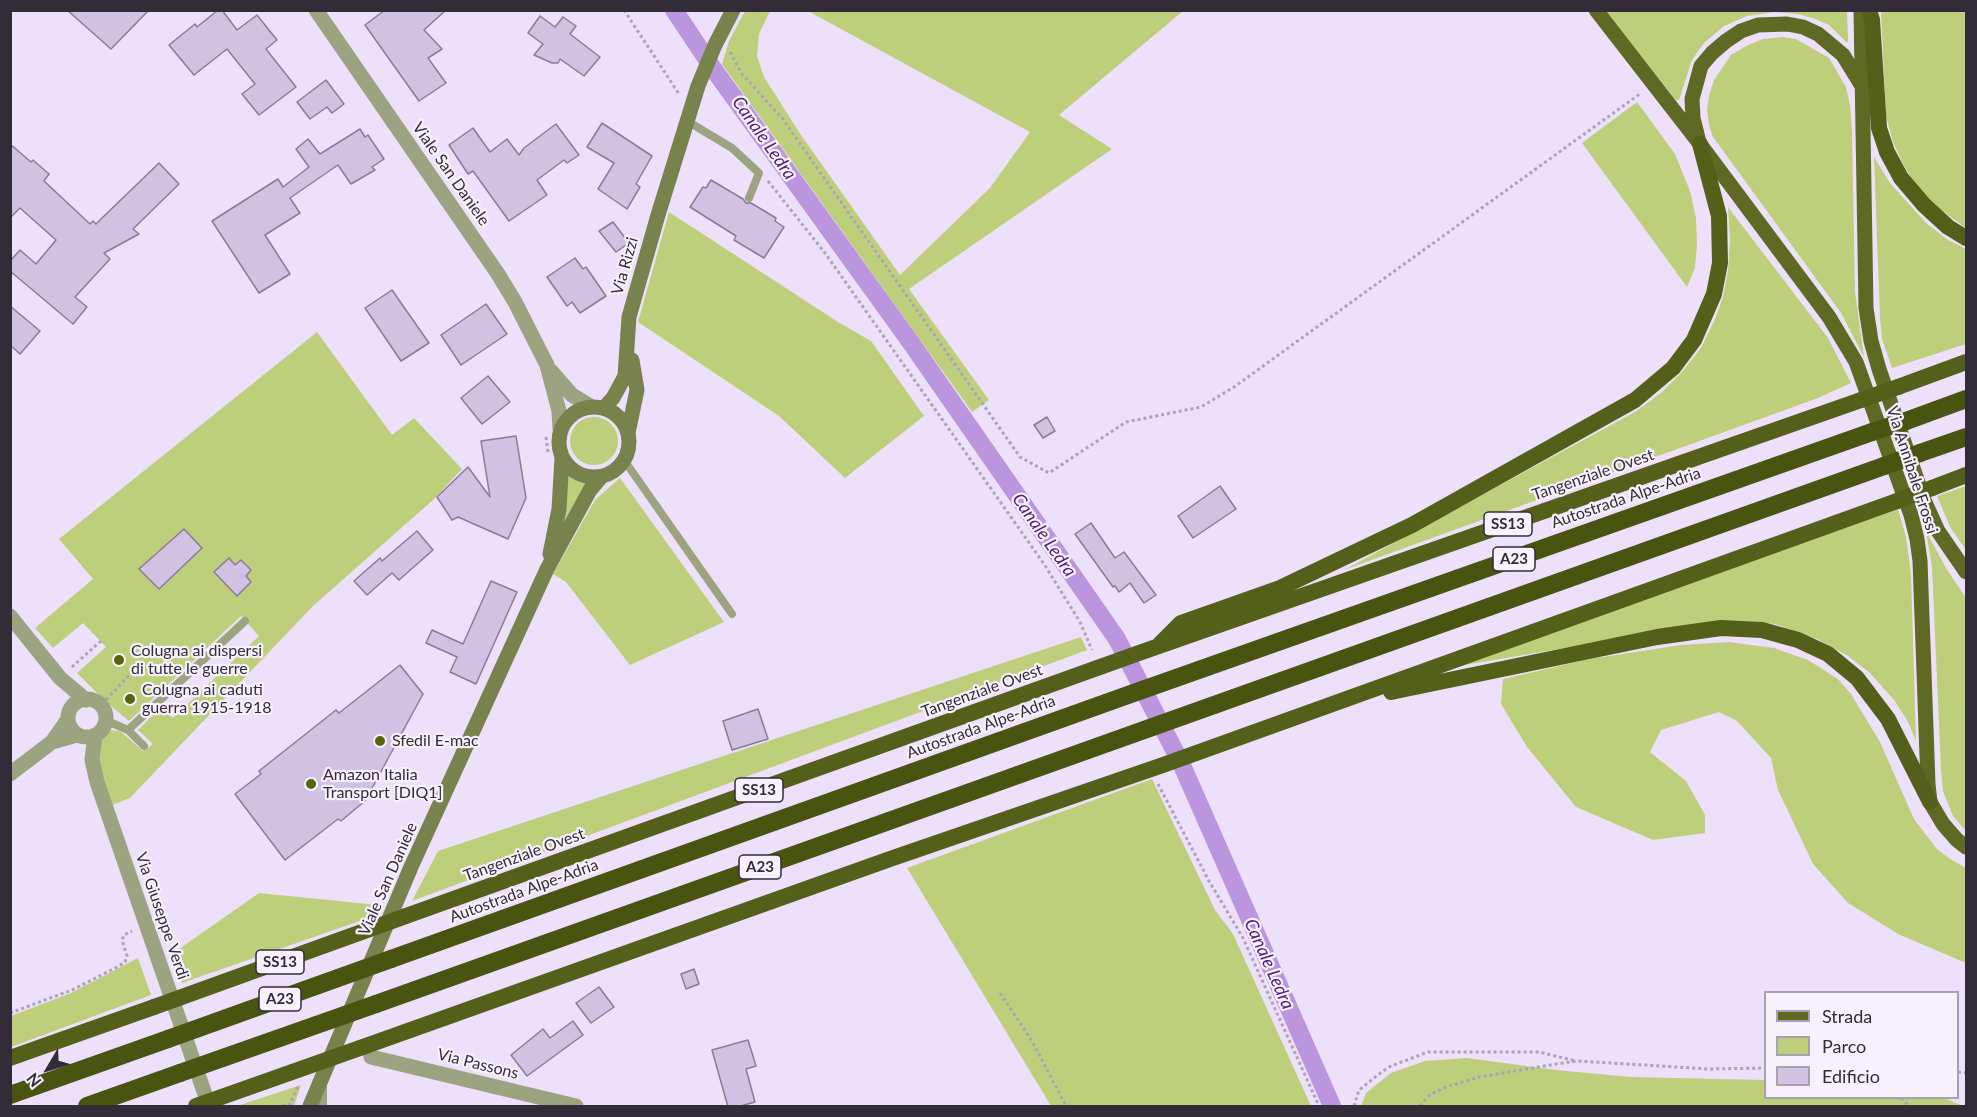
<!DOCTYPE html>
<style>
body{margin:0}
#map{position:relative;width:1977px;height:1117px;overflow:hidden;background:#ede0fa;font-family:Lato,sans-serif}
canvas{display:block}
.frame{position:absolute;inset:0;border:12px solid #322c38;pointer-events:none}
.legend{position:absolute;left:1764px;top:991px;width:195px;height:108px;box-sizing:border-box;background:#f7f0fd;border:2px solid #a8a2ae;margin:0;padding:8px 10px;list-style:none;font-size:18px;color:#322c38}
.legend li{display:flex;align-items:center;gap:12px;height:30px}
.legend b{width:30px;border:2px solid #a8a2ae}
.north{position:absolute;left:18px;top:1039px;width:60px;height:60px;-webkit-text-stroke:4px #f7f0fd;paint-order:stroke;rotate:232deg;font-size:16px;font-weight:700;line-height:24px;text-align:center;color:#322c38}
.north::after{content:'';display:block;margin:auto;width:21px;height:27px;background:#322c38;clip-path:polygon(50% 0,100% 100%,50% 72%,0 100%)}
</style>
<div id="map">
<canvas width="1977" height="1117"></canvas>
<div class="frame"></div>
<ul class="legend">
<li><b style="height:8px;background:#5e6a24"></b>Strada</li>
<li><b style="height:16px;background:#becf7c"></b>Parco</li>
<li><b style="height:16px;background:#d1c1e2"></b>Edificio</li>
</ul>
<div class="north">N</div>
</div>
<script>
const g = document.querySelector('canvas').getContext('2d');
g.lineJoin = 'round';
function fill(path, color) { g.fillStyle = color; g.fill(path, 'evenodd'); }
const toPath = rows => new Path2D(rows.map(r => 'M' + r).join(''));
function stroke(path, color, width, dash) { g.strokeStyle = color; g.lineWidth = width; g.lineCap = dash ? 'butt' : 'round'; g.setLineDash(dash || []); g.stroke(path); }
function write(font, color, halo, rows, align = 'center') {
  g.font = font + ' Lato,sans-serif'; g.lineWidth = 4.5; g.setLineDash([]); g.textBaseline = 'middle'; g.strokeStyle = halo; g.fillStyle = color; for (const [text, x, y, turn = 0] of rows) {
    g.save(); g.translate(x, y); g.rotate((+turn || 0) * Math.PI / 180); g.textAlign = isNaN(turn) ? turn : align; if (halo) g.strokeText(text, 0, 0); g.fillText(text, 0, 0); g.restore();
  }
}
fill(toPath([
 [745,11,770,11,759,34,757,56,764,77,801,135,900,275,990,188,1030,132,808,11,1183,11,1059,115,1112,149,909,289,989,400,972,412,722,64,729,41],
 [1605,11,1847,11,1848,41,1847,43,1829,25,1815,19,1798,14,1775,12,1747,16,1724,26,1704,43,1692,60,1679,100,1676,100],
 [1881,11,1966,11,1966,228,1934,205,1917,186,1905,168,1893,142,1886,116],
 [1783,37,1796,39,1829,58,1846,87,1850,105,1852,130,1855,292,1864,357,1841,313,1713,137,1709,125,1707,110,1709,96,1714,80,1731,55,1748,45,1763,39],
 [1637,102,1675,154,1690,191,1696,218,1697,245,1695,268,1687,287,1582,143],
 [1874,157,1890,183,1926,223,1948,240,1966,249,1966,344,1892,368,1882,339,1880,318],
 [1728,207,1828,338,1851,383,1818,398,1344,570,1635,412,1661,393,1682,372,1701,348,1715,319,1723,297,1728,270,1730,240],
 [669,212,838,322,871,341,924,416,845,478,779,416,638,322],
 [317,332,392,435,414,418,462,469,433,500,313,606,130,798,112,805,100,773,99,759,101,742,105,734,111,730,120,731,143,751,153,744,138,730,161,707,173,718,259,636,241,616,129,721,105,701,77,673,106,647,83,623,53,648,35,628,93,579,59,539],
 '570 441a24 24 0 1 1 48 0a24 24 0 1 1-48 0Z',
 [567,474,577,481,588,484,563,526],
 [620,478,724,622,630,665,566,582,553,574,595,500],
 [1966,486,1966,550,1950,527,1937,496],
 [1898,509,1906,537,1911,574,1916,741,1908,722,1894,700,1870,673,1848,656,1817,639,1775,624,1746,621,1689,627,1459,666,1494,652],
 [1926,531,1946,568,1966,598,1966,831,1953,816,1943,791,1941,770,1932,567],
 [1081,637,1087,650,412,901,438,851],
 [1729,642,1774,648,1808,660,1838,679,1851,694,1880,742,1914,819,1937,849,1950,859,1966,868,1966,963,1898,934,1848,903,1813,864,1778,790,1771,758,1737,721,1719,712,1661,730,1650,752,1686,781,1705,815,1705,833,1653,840,1576,807,1527,747,1501,704,1503,679,1590,659,1681,645],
 [1152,779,1215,910,1233,934,1311,1106,1051,1106,907,868],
 [259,893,378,905,374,916,182,983,172,954],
 [138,958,151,995,11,1047,11,1016,71,993],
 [1467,1058,1556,1070,1631,1077,1765,1080,1766,1098,1944,1098,1963,1106,1361,1106,1366,1093,1391,1073,1425,1061],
 [301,1085,294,1106,237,1106]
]), '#becf7c');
stroke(toPath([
 [674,10,712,67,909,340,1117,639,1181,763,1332,1106]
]), '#bb95de', 18);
const building = toPath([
 [67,10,149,10,111,49,67,10],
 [218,10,222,10,237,30,257,15,277,40,266,49,296,87,259,115,242,94,255,84,227,49,194,75,169,45,195,24,197,27,218,10],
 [385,10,446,10,424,30,442,49,428,58,446,83,419,101,365,25,385,10],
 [540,16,555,27,563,17,576,26,570,34,600,57,584,76,560,59,558,63,552,63,534,55,543,44,528,33,540,16],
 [326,80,344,104,332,113,327,107,310,119,297,102,326,80],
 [602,123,652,156,636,184,640,187,627,209,598,189,614,163,587,147,602,123],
 [556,124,579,155,567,163,564,160,537,180,547,195,509,221,473,171,468,174,449,145,473,128,490,152,507,139,519,155,524,148,556,124],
 [360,129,365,137,368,135,384,159,372,167,375,170,351,184,338,165,290,198,300,213,265,235,290,274,259,293,212,221,278,179,283,187,309,167,296,149,308,139,320,154,360,129],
 [10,144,31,162,33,160,49,174,44,181,90,224,93,221,96,224,101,219,159,163,179,184,133,229,139,234,104,253,110,259,75,297,87,307,73,324,10,271,10,261,20,250,36,264,56,240,20,208,10,218,10,144],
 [711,180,743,199,746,203,751,203,776,218,775,221,784,227,764,258,734,240,736,236,690,207,703,187,706,188,711,180],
 [613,222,629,243,616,252,599,231,613,222],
 [575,258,583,269,586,267,606,296,580,313,572,302,567,306,547,277,575,258],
 [392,290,429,343,401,361,365,308,392,290],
 [486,304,507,334,461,365,441,335,486,304],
 [10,306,40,331,20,354,10,345,10,306],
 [488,376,510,402,482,424,461,398,488,376],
 [1047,417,1055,431,1043,438,1034,425,1047,417],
 [516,436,526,498,508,539,458,517,452,520,437,497,468,467,490,497,481,441,516,436],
 [1220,486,1236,509,1193,538,1178,516,1220,486],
 [1091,523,1115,558,1124,552,1156,595,1144,603,1130,583,1119,592,1115,586,1113,587,1075,534,1091,523],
 [184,529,202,548,159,589,139,569,184,529],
 [417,531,433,550,399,580,392,573,367,595,354,581,380,558,382,561,417,531],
 [229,558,235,565,241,560,251,570,246,576,251,582,237,596,214,572,229,558],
 [491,581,517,592,476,684,450,672,457,657,426,643,432,630,463,644,491,581],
 [400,665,423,694,365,801,341,821,338,819,285,860,235,794,261,774,259,771,336,710,339,713,400,665],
 [758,709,768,739,732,750,723,721,758,709],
 [694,969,699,984,686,989,681,974,694,969],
 [599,987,614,1007,591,1023,576,1003,599,987],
 [573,1021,583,1035,527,1076,511,1055,543,1029,550,1038,573,1021],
 [748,1040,756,1066,746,1069,755,1102,737,1107,728,1107,712,1050,748,1040]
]);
fill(building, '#d1c1e2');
stroke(building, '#8b7b99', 1.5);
stroke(toPath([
 [624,10,679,94],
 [730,52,742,74,782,118,1020,457,1049,473,1126,422,1201,407,1234,387,1641,93],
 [768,181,825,253,1044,564,1080,622,1092,650],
 [546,437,548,452],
 [72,667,101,641],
 [102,704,136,668],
 [1158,784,1209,881,1243,938,1319,1106],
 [1000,993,1032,1041,1066,1106],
 [10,1013,72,990,119,966,125,962,127,956,122,940,124,935,132,931],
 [1958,1072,1966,1073],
 [1901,1098,1909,1106],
 [282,1106,290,1104,298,1086],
 [1354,1106,1359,1090,1383,1071,1391,1066,1428,1052,1539,1052,1576,1061],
 [1420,1106,1430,1095,1443,1088,1479,1077,1556,1064,1578,1061,1709,1069,1766,1068]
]), '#ada2b8', 3, [3, 3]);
stroke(toPath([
 [687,121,732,148,759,173,749,198],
 [624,460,732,614],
 [105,720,128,730,144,746],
 [128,730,245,621],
 [323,1106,323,1084]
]), '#9ba380', 8);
stroke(toPath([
 [10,616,60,678,86,700],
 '68 718a19 19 0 1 1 38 0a19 19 0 1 1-38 0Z',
 [68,719,52,742,77,735],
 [95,735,92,760,97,782,209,1106],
 [10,774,52,742],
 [371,1057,576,1106]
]), '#9ba380', 15);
stroke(toPath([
 [316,10,498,274,515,302,547,365,559,411,560,429],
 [551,371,572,395,590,406]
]), '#9ba380', 15);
stroke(toPath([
 '559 442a35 35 0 1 1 70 0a35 35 0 1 1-70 0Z',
 [604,408,613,398,625,376,629,317,658,215,698,86,715,45,733,10],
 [628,433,637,390,632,360],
 [550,554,559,509,562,458],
 [310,1106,411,867,547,569,590,490,602,476]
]), '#77824d', 15);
stroke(toPath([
 [1596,10,1700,144,1829,317,1856,362,1911,515,1917,539,1920,561,1928,784,1930,802,1943,824,1957,840,1966,847],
 [1861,10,1866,308,1871,341,1879,369,1924,500,1938,531,1966,572],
 [1698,138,1693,118,1692,99,1701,66,1712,53,1726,41,1741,31,1758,25,1787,24,1803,27,1818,34,1843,55,1862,86]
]), '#5e6a24', 15);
stroke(toPath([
 [1869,10,1872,20,1879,128,1887,152,1901,178,1924,205,1948,227,1966,238],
 [1898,387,1966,362],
 [1932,488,1966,475],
 [1160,644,1181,623,1280,588,1412,525,1635,400,1673,368,1694,340,1714,294,1720,263,1719,216,1700,144],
 [1391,692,1657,637,1721,628,1762,630,1798,640,1828,654,1857,678,1888,719,1930,802],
 [406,916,1139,653,1861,400],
 [360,1048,890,859,1163,765,1897,501],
 [10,1058,154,1007]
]), '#545f1a', 16);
stroke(toPath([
 [1906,421,1966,399],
 [1920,453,1966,437],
 [391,959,1128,695,1872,432],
 [376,1004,1884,466],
 [10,1095,168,1039],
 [87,1106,180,1073]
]), '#4a5411', 18);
stroke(toPath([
 [1861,400,1898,387],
 [1897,501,1932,488],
 [154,1007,406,916],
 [196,1106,360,1048]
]), '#545f1a', 16);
stroke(toPath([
 [1872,432,1906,421],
 [1884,466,1920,453],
 [168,1039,391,959],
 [180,1073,376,1004]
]), '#4a5411', 18);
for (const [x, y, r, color] of [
 [119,660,6,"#586408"],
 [130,699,6,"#586408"],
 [380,741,6,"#586408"],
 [311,784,6,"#586408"]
]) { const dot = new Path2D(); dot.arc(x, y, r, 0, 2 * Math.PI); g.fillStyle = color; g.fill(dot); stroke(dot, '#f7f0fd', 2); }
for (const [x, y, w] of [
 [1508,524,48],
 [1514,559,42],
 [759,790,48],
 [760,867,42],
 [280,962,48],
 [280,999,42]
]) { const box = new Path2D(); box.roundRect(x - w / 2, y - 12, w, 24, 4.5); g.fillStyle = '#f7f0fd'; g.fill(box); stroke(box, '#322c38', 1.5); }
write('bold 15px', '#322c38', null, [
 ["SS13",1508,524],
 ["A23",1514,559],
 ["SS13",759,790],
 ["A23",760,867],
 ["SS13",280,962],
 ["A23",280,999]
]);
write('16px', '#322c38', '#f7f0fd', [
 ["Viale San Daniele",451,174,55],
 ["Via Rizzi",625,266,-74],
 ["Via Annibale Frossi",1912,470,72],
 ["Tangenziale Ovest",1593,475,-19],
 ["Autostrada Alpe-Adria",1626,498,-19],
 ["Tangenziale Ovest",982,691,-20],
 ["Autostrada Alpe-Adria",981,727,-20],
 ["Tangenziale Ovest",524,855,-20],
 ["Viale San Daniele",388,879,-66],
 ["Autostrada Alpe-Adria",524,891,-20],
 ["Via Giuseppe Verdi",162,916,71],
 ["Via Passons",478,1064,14]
]);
write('16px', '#322c38', '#f7f0fd', [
 ["Colugna ai dispersi",131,651],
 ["di tutte le guerre",131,669],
 ["Colugna ai caduti",142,690],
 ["guerra 1915-1918",142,708],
 ["Sfedil E-mac",392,741],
 ["Amazon Italia",323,775],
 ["Transport [DIQ1]",323,793]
], 'left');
write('italic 18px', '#542177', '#f7f0fd', [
 ["Canale Ledra",764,138,55],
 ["Canale Ledra",1044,535,55],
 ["Canale Ledra",1269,964,66]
]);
</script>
